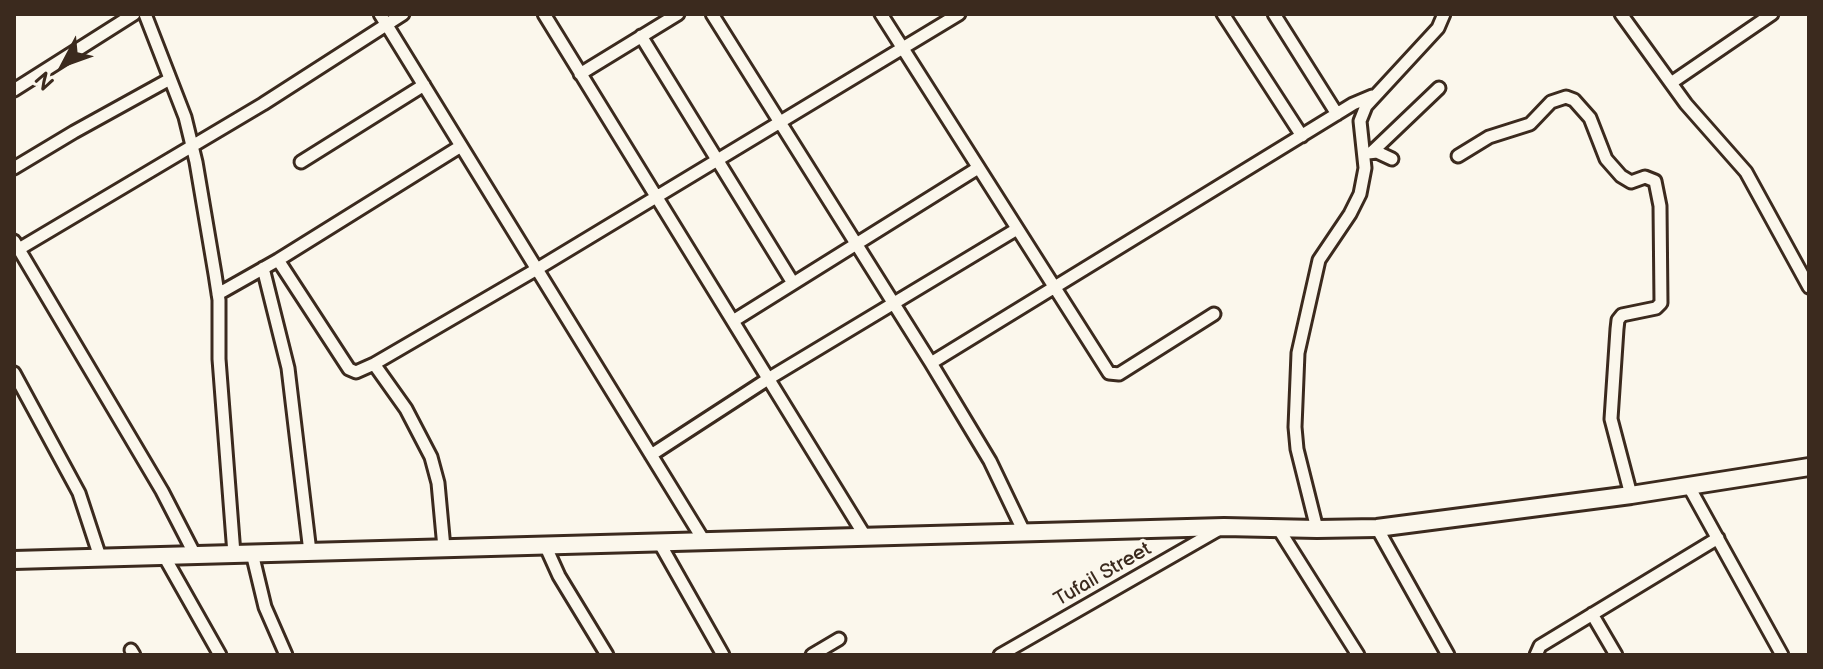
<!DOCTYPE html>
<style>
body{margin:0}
#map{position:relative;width:1823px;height:669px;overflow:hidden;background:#fbf7ec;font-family:"Balsamiq Sans",sans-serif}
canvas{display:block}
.frame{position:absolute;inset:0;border:16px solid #3b2a1e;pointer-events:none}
.north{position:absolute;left:24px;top:24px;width:80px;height:80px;-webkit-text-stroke:6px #fbf7ec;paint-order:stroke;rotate:229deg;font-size:22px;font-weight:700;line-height:32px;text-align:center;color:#3b2a1e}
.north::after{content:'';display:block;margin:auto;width:28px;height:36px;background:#3b2a1e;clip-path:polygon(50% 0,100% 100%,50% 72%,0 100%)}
</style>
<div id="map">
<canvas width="1823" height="669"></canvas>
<div class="frame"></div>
<div class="north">N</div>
</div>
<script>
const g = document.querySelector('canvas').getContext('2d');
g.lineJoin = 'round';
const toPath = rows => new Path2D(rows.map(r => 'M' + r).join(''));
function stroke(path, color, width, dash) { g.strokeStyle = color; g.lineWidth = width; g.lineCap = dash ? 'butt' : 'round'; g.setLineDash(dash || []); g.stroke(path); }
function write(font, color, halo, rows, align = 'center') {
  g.font = font + ' "Balsamiq Sans",sans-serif'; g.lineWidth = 7; g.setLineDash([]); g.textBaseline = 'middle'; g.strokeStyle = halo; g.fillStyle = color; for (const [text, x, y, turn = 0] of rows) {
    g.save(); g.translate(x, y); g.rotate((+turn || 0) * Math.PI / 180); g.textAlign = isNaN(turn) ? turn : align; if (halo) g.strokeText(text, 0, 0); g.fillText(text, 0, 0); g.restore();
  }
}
const minor = toPath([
 [145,14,185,117,196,162,215,274,219,300,219,359,234,554],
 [380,14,704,541],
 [544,14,865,536],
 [712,14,931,363,990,461,1024,532],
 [881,14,1109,373,1119,374,1214,314],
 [1223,14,1302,136],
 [1274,14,1337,114],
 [1621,14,1686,104,1746,172,1809,287],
 [641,36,793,283],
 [580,74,678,14],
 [1671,83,1772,14],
 [14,90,134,14],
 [1373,151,1439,88],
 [1368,153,1377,152,1392,159],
 [1458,156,1489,137,1530,124,1551,102,1566,97,1574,100,1590,118,1606,159,1621,176,1631,182,1645,177,1655,181,1660,206,1661,303,1656,308,1622,315,1618,320,1617,329,1611,419,1631,495],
 [301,162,424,85],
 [14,168,74,132,170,79],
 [14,241,162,491,195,555],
 [19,249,263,104,403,14],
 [278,260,349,369,356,372,374,364],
 [263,268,288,368,310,552],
 [218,294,278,260,461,146],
 [733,321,978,168],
 [931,363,1353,104,1372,96],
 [14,373,79,493,100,557],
 [651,455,768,379,1017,229],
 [1688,485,1782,655],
 [1278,528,1358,655],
 [1377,528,1448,655],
 [1317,529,1297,449,1295,427,1298,353,1319,260,1350,214,1360,194,1365,168,1360,121,1366,106,1438,28,1444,14],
 [659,542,723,655],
 [545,545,559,576,607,655],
 [444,548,438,483,431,457,406,409,374,364,537,269,959,14],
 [252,553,265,607,286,655],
 [164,556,220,655],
 [1592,614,1616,655],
 [131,650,134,655],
 [812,655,839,639],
 [1000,655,1218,530],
 [1536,655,1540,646,1718,538]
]);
const secondary = toPath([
 [14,560,1224,527,1317,529,1377,528,1631,495,1809,467]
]);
stroke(minor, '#3b2a1e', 17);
stroke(secondary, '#3b2a1e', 22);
stroke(minor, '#fbf7ec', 11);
stroke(secondary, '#fbf7ec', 16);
write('20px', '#3b2a1e', '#fbf7ec', [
 ["Tufail Street",1103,575,-30]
]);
</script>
